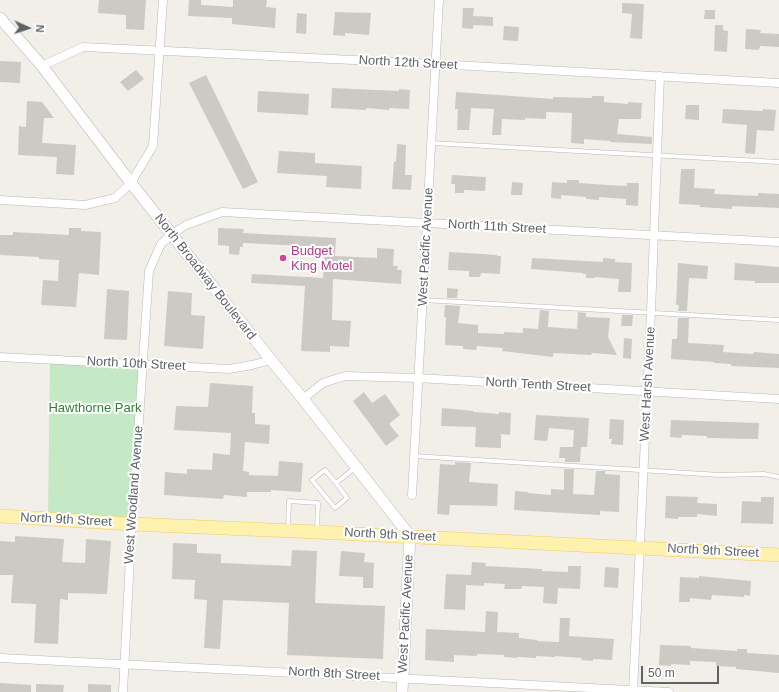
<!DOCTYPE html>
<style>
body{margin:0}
#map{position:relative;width:779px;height:692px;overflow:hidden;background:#f1efe8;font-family:Arial,sans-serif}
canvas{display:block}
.north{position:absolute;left:8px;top:8px;width:40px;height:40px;-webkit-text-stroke:3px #fff;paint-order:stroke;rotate:93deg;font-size:11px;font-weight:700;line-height:16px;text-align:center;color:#5f6368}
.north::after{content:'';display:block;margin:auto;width:14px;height:18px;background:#5f6368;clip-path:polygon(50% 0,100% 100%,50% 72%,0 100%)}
.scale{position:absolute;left:641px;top:666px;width:78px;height:18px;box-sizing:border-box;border:2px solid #5f6368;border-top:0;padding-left:5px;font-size:12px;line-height:14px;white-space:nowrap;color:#5f6368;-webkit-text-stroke:3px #fff;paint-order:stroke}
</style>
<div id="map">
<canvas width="779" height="692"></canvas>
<div class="north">N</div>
<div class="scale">50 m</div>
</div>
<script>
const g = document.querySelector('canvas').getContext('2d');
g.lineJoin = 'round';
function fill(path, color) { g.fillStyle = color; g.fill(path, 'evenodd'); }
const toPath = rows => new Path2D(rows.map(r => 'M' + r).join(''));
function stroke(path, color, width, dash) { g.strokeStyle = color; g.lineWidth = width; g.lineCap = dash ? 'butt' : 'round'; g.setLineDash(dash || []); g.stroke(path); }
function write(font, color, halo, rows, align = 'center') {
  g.font = font + ' Arial,sans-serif'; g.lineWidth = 4; g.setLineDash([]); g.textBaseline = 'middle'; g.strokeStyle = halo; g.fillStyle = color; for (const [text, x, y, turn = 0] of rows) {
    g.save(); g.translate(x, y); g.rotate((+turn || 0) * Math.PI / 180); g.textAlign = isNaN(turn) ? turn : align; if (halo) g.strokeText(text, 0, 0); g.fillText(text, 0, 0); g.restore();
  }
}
fill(toPath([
 [50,360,143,364,132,524,48,519]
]), '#c5e8c5');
fill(toPath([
 [99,0,146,0,144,30,126,29,126,15,98,13],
 [189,0,201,0,201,5,233,7,233,0,267,0,266,7,276,8,275,28,232,24,232,18,188,16],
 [622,3,644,4,642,39,630,38,632,14,622,13],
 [463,8,474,8,473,16,493,17,493,26,473,25,473,29,462,28],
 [705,10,715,10,715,19,704,19],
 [335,12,371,13,369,35,345,33,345,36,333,35],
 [297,13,307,14,306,34,296,33],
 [715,25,723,25,723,30,728,31,727,52,714,51],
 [504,26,519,27,518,41,503,40],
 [746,29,761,30,760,33,779,34,779,47,760,46,759,50,745,49],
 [0,61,21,62,20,83,0,82],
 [136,70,144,79,128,91,120,82],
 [206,75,258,182,243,189,189,83],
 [332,88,399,91,399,89,410,90,409,109,389,108,389,110,366,108,366,110,331,108],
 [258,91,309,94,308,115,257,112],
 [456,92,553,99,553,97,592,98,592,96,604,96,604,102,628,104,628,102,642,103,641,119,619,119,617,134,652,137,652,144,610,142,611,141,584,139,584,144,571,143,572,113,546,112,546,119,525,118,525,120,502,119,501,135,492,135,494,109,471,108,469,130,457,130,458,109,455,109],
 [27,101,42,102,54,118,44,118,42,143,76,145,74,175,56,174,57,157,18,155,19,126,26,127],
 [686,105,699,105,699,120,685,119],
 [723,109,763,111,763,109,776,110,774,131,757,130,755,154,745,153,747,125,722,123],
 [397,144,406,145,405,175,412,175,411,190,392,189,394,161,396,162],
 [279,151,315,153,315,163,362,166,361,189,326,187,327,176,277,173],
 [681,169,695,169,694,188,715,189,714,194,758,196,758,193,779,194,779,208,732,206,732,209,700,207,700,205,679,204],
 [452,175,486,177,485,191,464,190,464,193,455,193,455,184,451,184],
 [567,180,579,180,579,183,607,185,627,186,627,183,639,183,638,206,626,205,626,199,599,197,599,200,586,199,586,197,561,195,561,199,551,198,552,182,567,183],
 [512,182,523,183,522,195,511,195],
 [69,228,81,228,81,231,101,232,99,275,79,273,76,307,41,305,43,280,58,281,59,260,39,259,39,257,0,255,0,235,13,235,13,232,69,235],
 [218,228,244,229,243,233,336,238,335,256,377,258,377,248,394,249,393,266,398,266,397,270,402,270,401,284,333,279,332,320,351,321,349,347,330,346,330,352,301,351,305,286,251,283,252,274,323,278,325,247,243,243,243,247,240,247,239,255,229,254,229,246,218,245],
 [449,252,497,255,497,256,501,256,500,274,481,273,480,277,469,277,469,271,448,270],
 [532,258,603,262,603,258,615,259,615,262,632,263,631,292,618,292,619,279,595,277,595,278,586,278,586,274,583,274,583,273,531,269],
 [678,263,708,266,707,279,689,278,687,311,678,311,679,305,676,305],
 [735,263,779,267,779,283,755,283,755,281,734,280],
 [447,288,458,289,457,298,447,298],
 [107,289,129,291,127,340,104,339],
 [168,291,192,293,191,315,205,316,203,349,164,346],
 [445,305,460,306,458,323,478,325,478,333,504,334,504,332,523,333,523,328,538,329,540,310,549,311,548,327,577,329,578,312,586,313,586,317,610,318,608,337,617,355,592,353,591,355,553,353,553,357,502,351,503,348,477,346,476,350,463,349,463,346,445,345,446,317,444,317],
 [622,315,633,315,632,326,621,326],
 [678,318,689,318,688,343,724,345,723,352,753,354,754,352,779,354,779,368,731,366,731,364,714,363,714,362,671,359,672,339,677,339],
 [624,338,632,339,631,359,623,358],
 [210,383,253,386,252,413,255,413,255,424,270,425,269,444,245,442,243,471,249,472,249,475,278,476,279,461,303,463,301,492,271,490,271,492,247,492,247,497,224,495,223,499,164,495,165,472,187,474,187,469,212,470,213,453,230,455,231,433,174,430,176,406,208,407],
 [364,392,372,403,385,394,400,415,389,424,399,436,386,446,353,401],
 [442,408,474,411,474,412,499,414,499,412,511,413,510,435,501,434,501,448,475,447,476,427,441,426],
 [536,415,589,418,587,447,581,447,580,462,565,462,565,458,559,458,560,447,573,447,574,430,549,428,547,441,534,440],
 [610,419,624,420,623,445,611,444,612,439,609,439],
 [671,420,759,423,758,439,707,438,707,436,682,435,681,438,670,437],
 [455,462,471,463,469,482,498,484,497,506,450,505,449,515,437,514,440,464,455,465],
 [564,469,574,469,573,494,594,495,596,471,605,471,605,474,620,475,619,512,600,511,600,515,514,510,515,491,528,492,528,493,551,495,551,489,564,490],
 [666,496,698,497,697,503,717,504,717,516,697,514,697,517,678,517,678,519,665,518],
 [761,497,774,497,773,524,741,523,742,501,761,502],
 [15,536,64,539,62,562,85,563,86,539,111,541,107,594,68,593,68,600,60,599,58,644,34,643,36,604,11,603,13,575,0,575,0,541,15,542],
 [173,543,197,544,197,553,221,554,221,563,291,566,292,550,317,551,315,603,385,606,383,659,287,655,289,603,223,600,220,649,204,648,207,600,194,599,195,580,172,579],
 [341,551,365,553,364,562,374,563,373,588,363,588,363,577,339,576],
 [472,562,486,563,485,566,542,569,542,571,568,572,568,566,581,566,580,589,558,588,557,604,543,603,544,587,522,586,521,589,504,589,505,584,484,583,484,586,466,585,465,610,444,609,446,574,471,575],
 [605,567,619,568,618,588,604,587],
 [699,576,751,581,750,596,744,595,744,597,712,595,711,600,690,598,690,602,679,602,680,577,699,578],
 [486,611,498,612,497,632,519,633,519,638,537,640,537,641,559,642,560,618,570,618,569,636,614,639,612,660,593,659,593,661,581,660,582,658,555,656,555,657,536,656,536,658,517,657,517,658,504,657,504,655,477,654,477,656,454,655,454,662,425,660,426,629,485,632],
 [660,645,691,646,691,648,737,651,737,649,747,649,747,653,779,655,779,673,736,669,736,667,716,666,716,662,690,661,690,665,671,664,671,666,659,665],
 [0,683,31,685,31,692,0,692],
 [36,684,64,685,63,692,36,692],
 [88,684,111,685,111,692,88,692]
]), '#cccac5');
const service = toPath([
 [431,143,779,162],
 [423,300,779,320],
 [414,456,720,475,764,474,779,477],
 [336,483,325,470,312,480,335,508,347,498,336,483,356,467],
 [288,529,289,501,318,503,317,530]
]);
const minor = toPath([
 [42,66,83,47,436,64,779,83],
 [0,200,85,205,115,198,131,183,153,146,163,0],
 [0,357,229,369,252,365,271,360],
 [303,399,323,383,345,376,418,378,779,399],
 [412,495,439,0],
 [0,658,669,692],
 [123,692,131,539,149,271,161,244,172,234,186,225,222,212,779,242],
 [633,692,651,312,660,76]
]);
const secondary = toPath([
 [0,18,42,66,131,183,271,360,303,399,410,536,402,692]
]);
const primary = toPath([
 [0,516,132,524,317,532,779,555]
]);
stroke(service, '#b5b8bc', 5);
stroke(minor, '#b5b8bc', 9);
stroke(secondary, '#b6babf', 12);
stroke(primary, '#f2c960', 14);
stroke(service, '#fff', 4);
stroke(minor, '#fff', 8);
stroke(secondary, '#fff', 11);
stroke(primary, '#fff2af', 13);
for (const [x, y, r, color] of [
 [283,258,4,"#d1479c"]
]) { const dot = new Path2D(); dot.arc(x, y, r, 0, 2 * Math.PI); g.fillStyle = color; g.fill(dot); stroke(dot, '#fff', 1.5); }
write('13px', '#5f6368', '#fff', [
 ["North 12th Street",408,63,3],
 ["North 11th Street",497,227,3],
 ["West Pacific Avenue",426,247,-87],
 ["North Broadway Boulevard",205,277,52],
 ["North 10th Street",136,364,3],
 ["West Harsh Avenue",648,384,-87],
 ["North Tenth Street",538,385,3],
 ["West Woodland Avenue",134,495,-86],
 ["North 9th Street",66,520,3],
 ["North 9th Street",390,535,3],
 ["North 9th Street",713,551,3],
 ["West Pacific Avenue",406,614,-87],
 ["North 8th Street",334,674,3]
]);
write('13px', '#b23c85', '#fff', [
 ["Budget",291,251],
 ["King Motel",291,266]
], 'left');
write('13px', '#348238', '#fff', [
 ["Hawthorne Park",95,408]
]);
</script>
